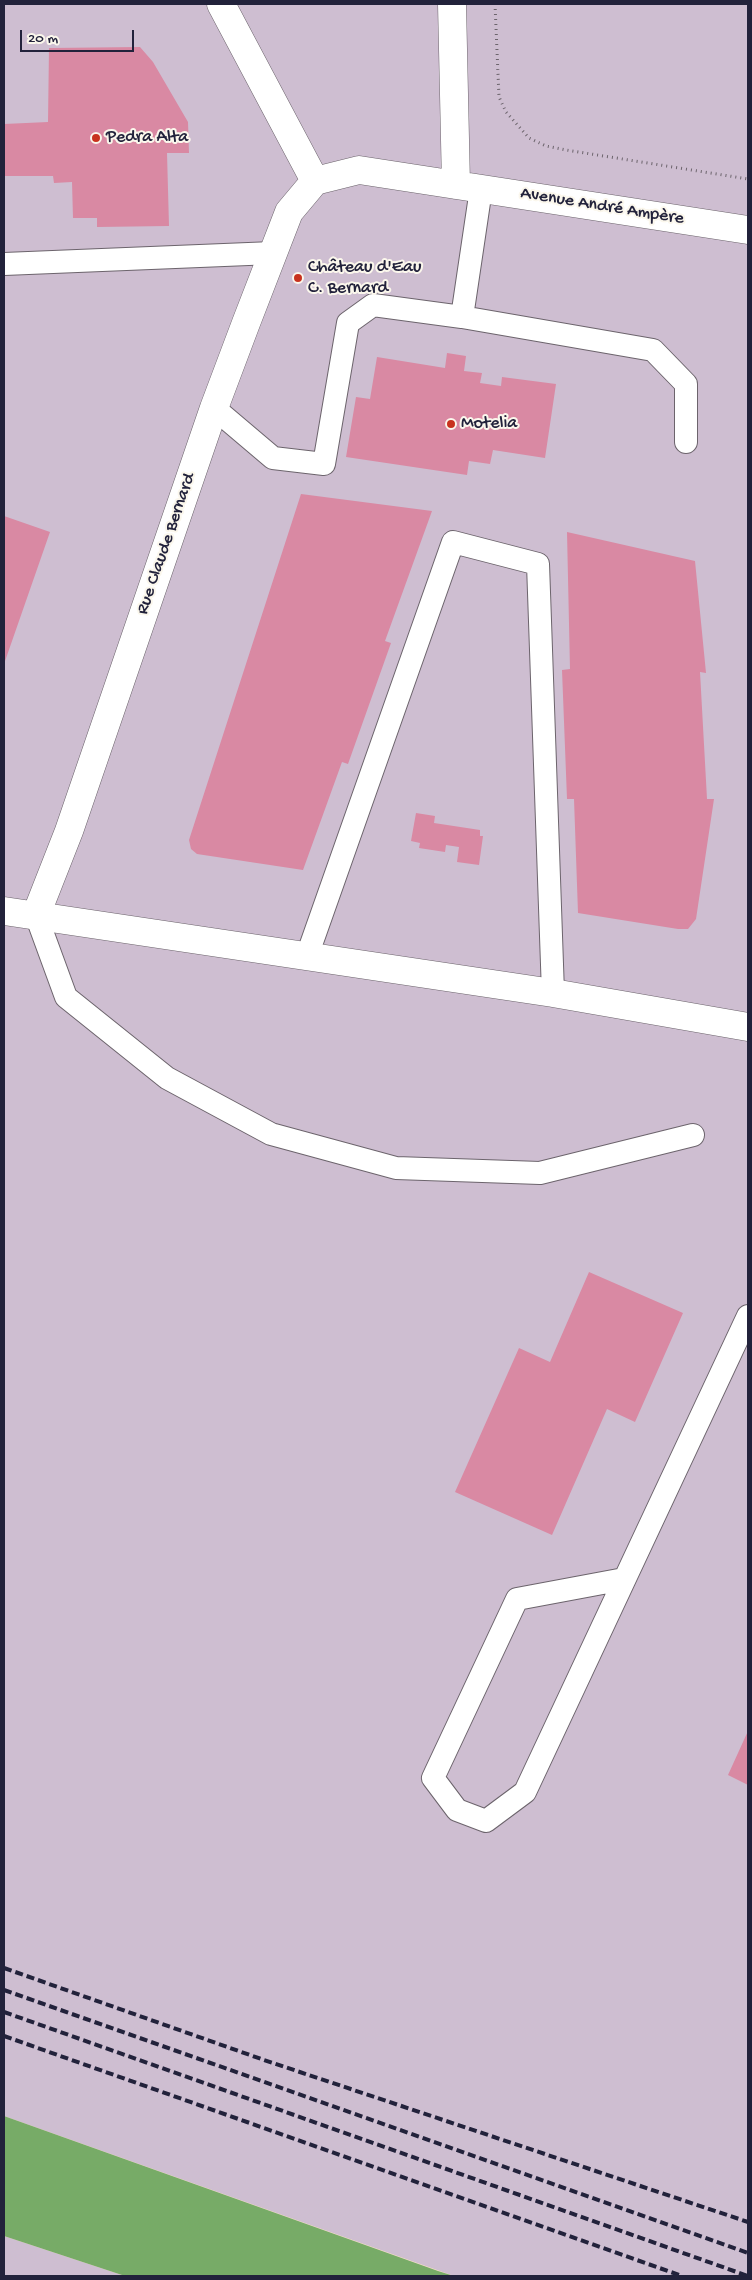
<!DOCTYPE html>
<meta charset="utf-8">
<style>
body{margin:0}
#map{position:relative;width:752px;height:2280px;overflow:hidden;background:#f6e0c6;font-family:"Gochi Hand",sans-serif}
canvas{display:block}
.frame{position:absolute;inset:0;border:5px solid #22223b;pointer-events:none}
.scale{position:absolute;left:20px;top:30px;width:114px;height:22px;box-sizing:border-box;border:2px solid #22223b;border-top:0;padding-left:6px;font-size:15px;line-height:18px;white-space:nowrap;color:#22223b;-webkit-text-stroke:4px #fbf7ec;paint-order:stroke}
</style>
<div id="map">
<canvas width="752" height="2280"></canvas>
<div class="frame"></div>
<div class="scale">20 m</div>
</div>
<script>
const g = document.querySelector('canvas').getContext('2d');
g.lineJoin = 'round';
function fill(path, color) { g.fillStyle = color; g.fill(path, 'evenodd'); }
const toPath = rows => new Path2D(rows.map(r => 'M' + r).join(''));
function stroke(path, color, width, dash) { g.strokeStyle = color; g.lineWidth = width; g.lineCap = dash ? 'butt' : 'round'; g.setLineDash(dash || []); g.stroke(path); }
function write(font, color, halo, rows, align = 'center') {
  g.font = font + ' "Gochi Hand",sans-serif'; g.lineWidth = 4; g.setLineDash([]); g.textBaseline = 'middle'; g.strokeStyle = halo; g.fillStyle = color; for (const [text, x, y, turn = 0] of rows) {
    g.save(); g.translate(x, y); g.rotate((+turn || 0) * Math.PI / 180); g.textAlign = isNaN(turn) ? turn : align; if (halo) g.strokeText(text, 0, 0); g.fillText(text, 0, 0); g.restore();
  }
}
fill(toPath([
 [4,4,748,4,748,2276,454,2276,4,2116],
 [4,2236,125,2276,4,2276]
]), '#cebed1');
fill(toPath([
 [4,2116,438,2271,454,2276,125,2276,4,2236]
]), '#77ab67');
fill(toPath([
 [140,47,153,62,188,122,189,153,167,153,169,226,97,227,97,218,73,218,72,182,54,183,53,176,4,176,4,124,48,122,49,48],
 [447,353,466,356,464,371,482,373,480,383,501,386,502,377,556,384,545,458,493,450,490,464,469,461,467,475,346,457,356,397,370,399,377,357,445,368],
 [301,494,432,511,385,641,391,643,348,764,342,762,303,870,197,854,191,849,189,840],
 [4,516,50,532,4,664],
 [567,532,695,561,706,673,700,672,707,799,714,799,696,919,688,929,678,929,578,913,574,799,567,799,562,670,570,669],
 [416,813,435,816,434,823,480,830,480,836,483,836,479,865,457,862,459,847,446,845,445,852,419,848,420,843,411,841],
 [589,1272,683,1313,635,1422,607,1409,552,1535,455,1492,519,1348,550,1362],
 [748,1731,748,1785,728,1775]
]), '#d989a3');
const lane = toPath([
 [4,264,273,253],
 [462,317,481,189],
 [214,408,273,458,324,464,348,323,373,305,462,317,653,350,686,384,686,442],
 [36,915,66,997,167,1078,271,1134,396,1168,540,1173,693,1135],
 [307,956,453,542,538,564,553,993],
 [624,1579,517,1599,433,1778,457,1810,486,1821,525,1792,748,1316]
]);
const street = toPath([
 [221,4,315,181],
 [452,4,456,185],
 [315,181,359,170,748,230],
 [4,911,553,993,748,1027],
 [36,915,69,831,214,408,246,323,289,212,315,181]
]);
stroke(lane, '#6c646c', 24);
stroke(street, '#6c646c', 29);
stroke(toPath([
 [495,4,499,97,506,112,529,138,546,146,566,150,748,179]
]), '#6c646c', 3, [1, 4]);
stroke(lane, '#fff', 22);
stroke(street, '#fff', 28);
stroke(toPath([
 [4,1968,264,2060,748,2222],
 [4,1990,748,2253],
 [4,2012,748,2276],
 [4,2036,682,2276]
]), '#22223b', 4, [8, 4]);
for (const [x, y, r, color] of [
 [96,138,5,"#c8321e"],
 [298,278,5,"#c8321e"],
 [451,424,5,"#c8321e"]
]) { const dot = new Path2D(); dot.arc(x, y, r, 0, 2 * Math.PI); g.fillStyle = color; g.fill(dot); stroke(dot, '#fbf7ec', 2); }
write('18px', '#22223b', '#fbf7ec', [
 ["Pedra Alta",106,138],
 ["Château d'Eau",308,268],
 ["C. Bernard",308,289],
 ["Motelia",461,424]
], 'left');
write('18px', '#22223b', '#fbf7ec', [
 ["Avenue André Ampère",602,207,9],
 ["Rue Claude Bernard",167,544,-71]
]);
</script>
